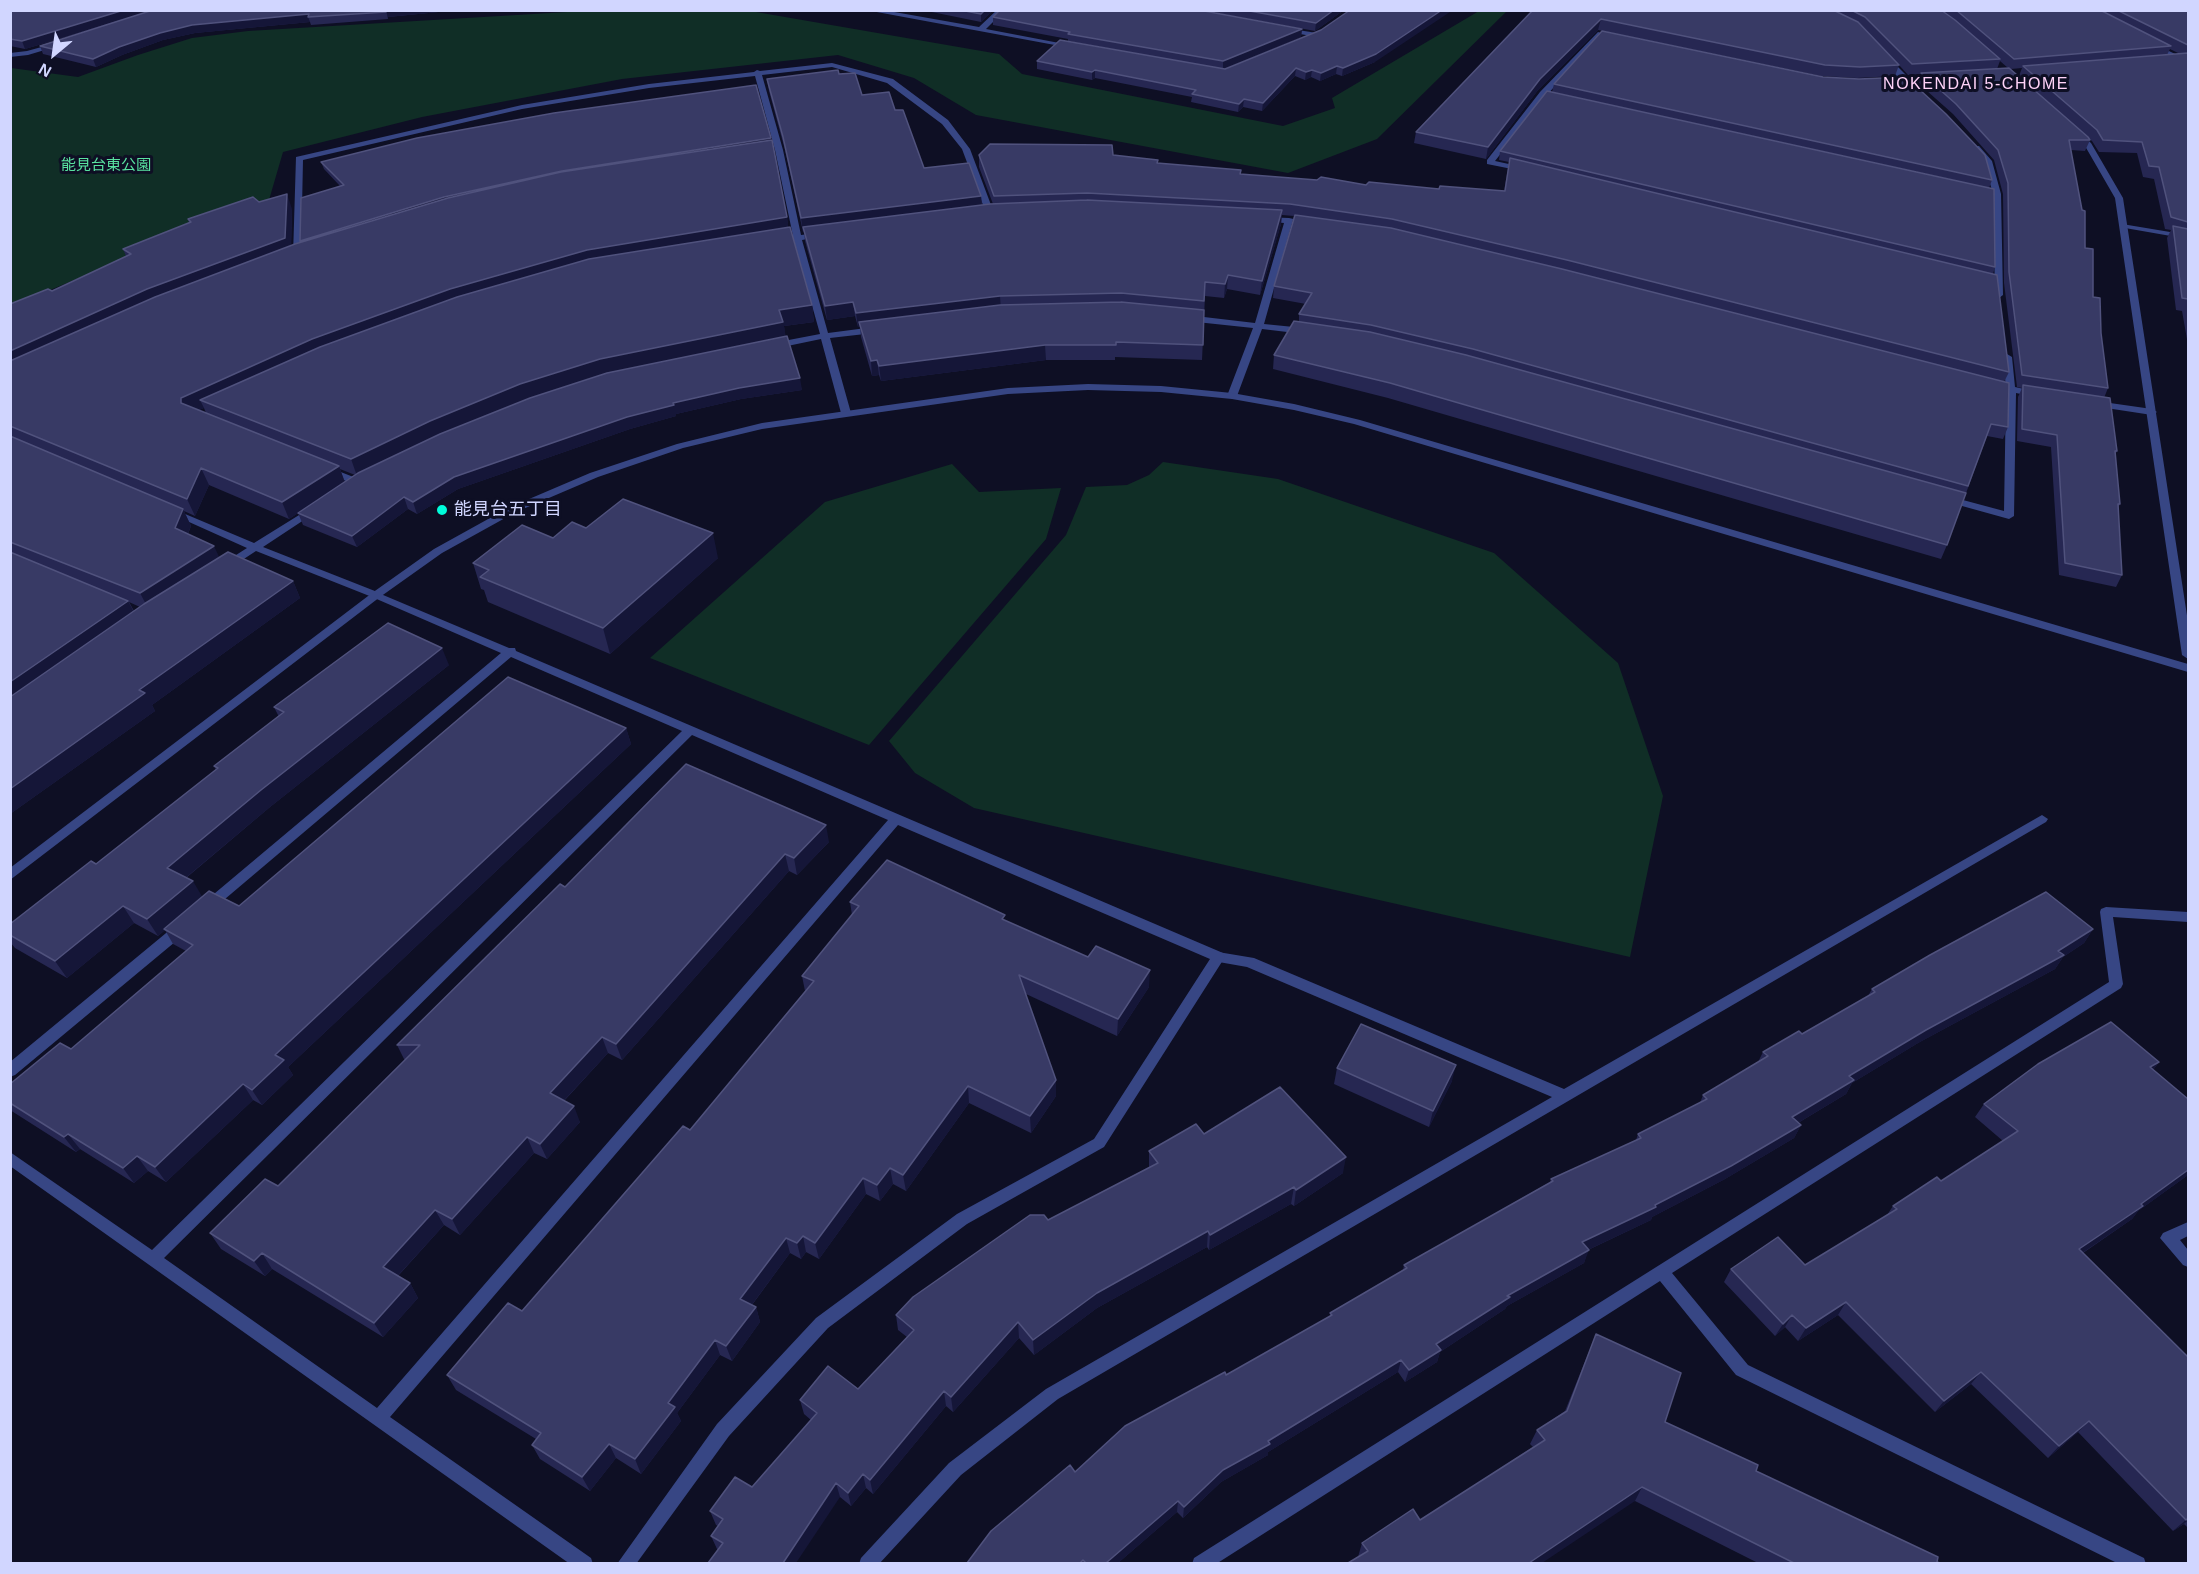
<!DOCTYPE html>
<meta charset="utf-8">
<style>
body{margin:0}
#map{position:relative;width:2199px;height:1574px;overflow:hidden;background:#0e0f24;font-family:Helvetica,sans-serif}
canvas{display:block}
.frame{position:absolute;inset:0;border:12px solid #d1d6ff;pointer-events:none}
.north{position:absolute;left:24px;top:24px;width:60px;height:60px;-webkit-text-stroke:4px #0e0f24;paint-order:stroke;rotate:209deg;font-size:16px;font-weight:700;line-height:24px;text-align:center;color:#d1d6ff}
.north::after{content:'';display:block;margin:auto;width:21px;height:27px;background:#d1d6ff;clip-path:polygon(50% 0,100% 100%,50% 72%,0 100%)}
</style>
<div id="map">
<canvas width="2199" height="1574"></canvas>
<div class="frame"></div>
<div class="north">N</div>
</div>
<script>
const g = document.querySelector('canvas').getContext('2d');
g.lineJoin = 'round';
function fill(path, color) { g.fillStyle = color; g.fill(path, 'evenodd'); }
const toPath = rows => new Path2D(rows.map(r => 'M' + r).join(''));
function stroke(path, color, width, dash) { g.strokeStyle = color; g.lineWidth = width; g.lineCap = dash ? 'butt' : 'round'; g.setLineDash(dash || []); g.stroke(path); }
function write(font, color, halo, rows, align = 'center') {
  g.font = font + ' Helvetica,"Noto Sans JP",sans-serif'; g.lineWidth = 6; g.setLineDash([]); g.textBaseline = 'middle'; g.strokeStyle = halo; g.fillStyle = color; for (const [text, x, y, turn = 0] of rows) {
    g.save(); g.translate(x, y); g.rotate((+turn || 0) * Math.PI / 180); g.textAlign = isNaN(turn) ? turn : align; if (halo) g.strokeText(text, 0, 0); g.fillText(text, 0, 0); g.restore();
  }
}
fill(toPath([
 [584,11,756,12,999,54,1022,74,1283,126,1335,108,1332,98,1479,11,1507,11,1377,139,1288,173,976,115,914,78,838,55,622,79,422,117,283,152,269,200,11,306,11,68,78,77,138,55,192,38,248,31],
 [1163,462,1278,479,1494,553,1618,663,1663,796,1630,957,974,808,915,773,889,741,1066,535,1086,487,1127,485,1149,475],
 [952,464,979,492,1061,488,1046,539,869,745,650,658,825,502]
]), '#102e26');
fill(toPath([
 [312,507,317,510,316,512,263,547,380,593,381,595,380,597,372,597,256,551,230,568,222,568,221,566,222,564,247,548,169,513,170,511,178,511,254,543,312,507],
 [2042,815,2048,819,2046,822,1058,1399,961,1475,879,1564,859,1564,861,1558,949,1463,1046,1389,1552,1097,1247,967,1213,961,1211,957,1213,953,1218,952,1254,958,1564,1089,2042,815]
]), '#374684');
fill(toPath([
 [866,10,883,10,979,27,997,10,1005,10,986,29,1075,46,1071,48,866,10],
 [1285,28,1317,33,1320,35,1317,37,1283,31,1283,29,1285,28],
 [1598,32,1618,38,1615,40,1600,36,1546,96,1495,161,1527,168,1527,172,1487,164,1487,160,1540,92,1598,32],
 [56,43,60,45,58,46,28,55,10,57,10,53,27,51,56,43],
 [2154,44,2188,60,2188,64,2152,47,2150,46,2154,44],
 [1883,58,1889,58,1917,86,1917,90,1911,90,1883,62,1883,58],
 [832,63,893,79,948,120,970,149,994,213,990,215,986,213,962,149,942,124,887,83,832,67,762,75,783,150,801,235,818,233,822,235,818,237,802,240,828,333,874,327,878,330,874,333,830,338,851,413,849,415,846,416,841,413,821,339,773,349,768,346,773,343,820,334,794,241,779,242,775,240,793,236,775,150,755,76,649,88,522,109,303,160,301,256,297,259,293,256,296,157,522,105,649,84,754,72,757,70,760,71,832,63],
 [1973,146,1979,146,1992,161,2001,194,2003,295,1999,298,1995,295,1993,194,1984,162,1973,150,1973,146],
 [1263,217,1289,218,1312,223,1308,225,1292,224,1264,324,1304,328,1308,331,1304,334,1262,329,1237,396,1232,399,1227,396,1253,328,1187,321,1183,318,1187,315,1255,323,1284,223,1263,221,1263,217],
 [2122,224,2188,235,2188,239,2125,228,2121,226,2122,224],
 [2007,354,2012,357,2015,387,2038,392,2040,394,2035,397,2016,393,2014,516,2009,519,1944,501,1943,499,1948,496,2004,511,2006,391,1990,388,1988,386,1993,383,2006,386,2002,357,2007,354],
 [2096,401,2152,409,2157,412,2152,415,2093,406,2091,404,2096,401],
 [328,467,356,478,364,475,369,478,361,484,353,484,325,472,323,470,328,467],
 [376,592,509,648,515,648,516,651,1223,953,1225,957,1104,1147,967,1224,828,1328,729,1436,636,1564,617,1564,717,1424,816,1318,957,1214,1094,1139,1210,959,898,825,390,1417,591,1558,593,1564,570,1564,10,1166,10,1152,152,1250,682,731,511,657,212,910,202,910,201,907,202,904,501,653,372,597,371,595,376,592],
 [692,735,888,820,377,1408,164,1258,692,735],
 [2106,907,2188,912,2188,922,2113,917,2123,984,2121,988,1672,1273,1748,1365,2144,1558,2146,1564,2119,1564,1736,1375,1660,1281,1216,1564,1192,1564,1194,1558,2109,982,2100,912,2101,909,2106,907],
 [182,923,187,924,188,928,187,932,15,1075,10,1077,10,1062,177,924,182,923],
 [2188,1222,2188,1236,2180,1240,2188,1250,2188,1267,2183,1265,2160,1238,2163,1233,2188,1222]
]), '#374684');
fill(toPath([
 [2074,133,2080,133,2091,143,2123,198,2188,622,2188,659,2182,655,2115,198,2085,146,2074,137,2074,133],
 [1088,384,1161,386,1232,393,1294,404,1360,420,2188,664,2188,672,1354,424,1294,410,1232,399,1161,392,1088,390,1008,394,762,429,683,448,598,477,516,512,442,553,380,597,10,880,10,868,372,593,434,549,508,508,590,473,677,444,762,423,1008,388,1088,384]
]), '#374684');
fill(toPath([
 [10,10,459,10,388,17,388,19,311,25,310,22,195,33,163,40,122,55,96,67,43,54,40,46,152,11,25,49,10,46],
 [922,10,993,10,981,22],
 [1201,10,1344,10,1315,31],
 [1533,10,2188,10,2188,345,2182,311,2176,310,2167,238,2171,230,2165,229,2154,179,2143,177,2137,153,2099,152,2092,141,2088,138,2090,140,2085,151,2071,150,2093,297,2101,333,2108,388,2104,398,2117,451,2115,455,2120,504,2118,508,2122,575,2116,587,2059,575,2051,447,2017,441,2018,397,2022,388,2017,387,2004,283,2003,194,1994,160,1953,114,1918,83,1921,74,1908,75,1899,65,1895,76,1857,78,1821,76,1598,30,1538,90,1486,159,1414,143,1416,132],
 [2170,49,2180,54,2167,55],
 [2000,61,2008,68,1997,69],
 [2022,68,2019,76,2011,69],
 [993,17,1302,29,1301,37,1223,69,1068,41,1068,39,993,25],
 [1037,61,1225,69,1375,62,1342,76,1336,74,1320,81,1311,77,1305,80,1295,76,1262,111,1243,107,1238,112,1191,102,1192,97,1095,78,1092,80,1037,69],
 [839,74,862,95,895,110,924,168,981,196,982,205,993,204,979,167,979,155,1113,155,1158,160,1158,163,1241,174,1366,185,1439,189,1504,191,1509,162,1499,160,1500,151,1954,180,1552,92,1554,84,1992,180,1989,188,1995,267,1993,274,2009,372,2004,382,2008,427,2003,439,1987,436,1947,545,1941,559,1388,398,1273,369,1274,355,1299,321,1299,314,1306,304,1273,298,1274,286,1294,216,1282,215,1281,224,1260,295,1227,289,1224,298,1205,296,1202,360,1115,357,1115,360,1046,360,881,381,879,375,872,376,861,337,860,327,858,327,855,316,827,320,805,241,804,231,803,232,785,150,769,91,767,79],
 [321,162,787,217,788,227,812,305,814,322,784,326,785,336,802,390,741,399,676,414,676,416,630,429,458,489,417,514,408,509,357,547,303,525,298,513,289,519,209,485,195,516,184,511,191,526,188,534,219,557,293,581,300,598,152,705,155,711,10,814,10,304,52,291,126,256,123,249,189,223,188,219,259,202,292,209,291,246,301,242,300,241,340,186,324,169],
 [204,408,206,413,199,410],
 [340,469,355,475,345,482],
 [129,602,140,607,134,611],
 [586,528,718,558,610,654,488,602,484,590,481,589,473,563,553,538],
 [449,665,270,807,186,878,202,897,239,906,626,728,631,744,288,1067,293,1075,262,1105,253,1100,166,1182,148,1171,134,1183,80,1149,76,1152,10,1110,10,1084,71,1049,186,951,173,944,165,930,158,936,134,923,67,978,15,948,10,942,10,924,96,864,216,770,214,766,279,717,274,707],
 [829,842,797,875,789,871,622,1060,608,1053,564,1101,580,1122,547,1159,534,1153,460,1235,444,1225,398,1276,410,1283,418,1298,383,1337,272,1269,265,1276,221,1249,210,1233,278,1186,405,1061,397,1045,565,887],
 [850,902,1005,921,1149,987,1117,1036,1026,994,1056,1096,1031,1133,969,1103,906,1191,893,1184,880,1201,866,1194,819,1259,806,1252,801,1259,790,1253,752,1305,756,1307,760,1322,732,1361,720,1355,677,1413,681,1421,641,1474,616,1458,590,1491,540,1459,532,1445,536,1439,456,1390,447,1375,522,1311,690,1130,805,991,802,976,852,915],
 [2093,929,2084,943,2063,957,2055,969,1918,1043,1852,1083,1846,1094,1798,1123,1801,1125,1794,1138,1725,1179,1652,1217,1651,1220,1588,1250,1584,1263,1507,1306,1505,1309,1440,1352,1437,1362,1405,1382,1398,1372,1268,1452,1268,1455,1221,1482,1183,1518,1177,1512,1118,1563,967,1563,1075,1472,1226,1375,1330,1316,1330,1313,1403,1270,1404,1265,1550,1182,1551,1179,1636,1140,1638,1134,1700,1103,1703,1095,1758,1062,1763,1052,1802,1034,1868,996,1872,989],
 [2159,1062,2153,1070,2188,1099,2188,1175,2138,1211,2132,1219,2083,1253,2188,1357,2188,1528,2184,1524,2173,1531,2078,1432,2048,1458,1971,1384,1935,1412,1838,1315,1798,1341,1785,1327,1775,1336,1724,1282,1731,1269,1805,1265,1887,1215,1893,1206,1941,1181,2003,1141,1975,1117,1984,1104],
 [1337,1068,1452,1081,1429,1127,1334,1084],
 [1204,1134,1343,1173,1294,1206,1291,1204,1209,1250,1207,1247,1097,1308,1034,1355,1019,1338,953,1412,946,1406,873,1494,866,1488,851,1506,840,1497,718,1550,717,1549,711,1536,718,1526,716,1525,710,1511,752,1487,811,1420,804,1414,800,1400,858,1389,907,1337,898,1330,896,1315,1048,1220,1149,1167,1149,1151],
 [1596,1334,1665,1422,1756,1471,1940,1563,1758,1563,1635,1501,1358,1557,1362,1543,1420,1520,1533,1447,1530,1444,1537,1430,1565,1411]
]), '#262752');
fill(toPath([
 [124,10,153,10,25,49,22,41],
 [386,10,459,10,388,17,388,19],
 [985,10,993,10,981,22,981,14],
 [1334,10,1344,10,1315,31,1316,23],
 [1442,10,1453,10,1375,62,1342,76,1343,68],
 [309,14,308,17,310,22,195,33,163,40,122,55,96,67,93,59,119,47,160,33,192,25],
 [1601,19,1598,30,1538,90,1486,159,1488,147,1540,79],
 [1302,29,1301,37,1223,69,1223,61],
 [1337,66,1336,74,1320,81,1321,73],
 [1296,68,1295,76,1262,111,1263,103],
 [1095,70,1095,78,1092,80,1092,72],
 [1312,70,1311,77,1305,80,1306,72],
 [1244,99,1243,107,1238,112,1239,104],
 [771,138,772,146,303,249,300,241,444,197,562,171],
 [287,194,292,209,291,253,10,371,10,351],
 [981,196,982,209,803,227,804,231,803,232,801,218],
 [1282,210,1281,224,1260,295,1262,281],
 [787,217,789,233,200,400,204,408,188,415,181,403,181,398,312,339,450,289,587,250],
 [1228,275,1227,289,1224,298,1225,284],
 [1000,296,1001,310,859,322,860,327,858,327,856,313],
 [853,302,855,316,827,320,825,306],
 [812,305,814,322,784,326,786,338,357,476,351,459,430,421,520,384,600,359,779,310],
 [1045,345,1046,360,881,381,879,366],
 [877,360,879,375,872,376,871,361],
 [800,378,802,390,741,399,676,414,676,416,630,429,458,489,417,514,413,502,454,477,627,417,673,403,739,388],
 [339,466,345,483,289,519,282,502],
 [201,468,209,485,195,516,187,499],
 [404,497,408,509,357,547,352,536],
 [183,509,191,526,183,545,175,528],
 [713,533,718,558,610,654,603,628],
 [214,546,222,563,149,610,140,593],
 [293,581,300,598,152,705,155,711,10,814,10,789,139,690],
 [128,601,137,618,10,706,10,682],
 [442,648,449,665,270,807,177,885,167,868,261,790],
 [626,728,631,744,288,1067,293,1075,262,1105,252,1090,275,1055],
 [826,825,829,842,797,875,794,858],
 [785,854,789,871,622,1060,616,1044],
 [193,881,203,898,164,929,165,930,158,936,147,919],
 [123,906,134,923,67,978,55,961],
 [2093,929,2084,943,2063,957,2055,969,1918,1043,1852,1083,1846,1094,1786,1130,1792,1117,1849,1076,2058,951],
 [1150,970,1149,987,1117,1036,1118,1019],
 [602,1037,608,1053,556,1109,550,1093],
 [2159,1062,2149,1075,2150,1067],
 [1456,1065,1452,1081,1429,1127,1433,1111],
 [1056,1080,1056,1096,1031,1133,1030,1116],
 [243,1084,253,1100,166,1182,155,1167],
 [968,1086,969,1103,906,1191,903,1175],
 [574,1106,580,1122,547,1159,540,1144],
 [1801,1125,1794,1138,1725,1179,1652,1217,1651,1220,1577,1255,1582,1242,1655,1205],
 [68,1134,80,1149,76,1152,64,1137],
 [527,1137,534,1153,460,1235,452,1219],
 [137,1156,148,1171,134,1183,123,1168],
 [1346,1157,1343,1173,1294,1206,1296,1190],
 [890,1168,893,1184,880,1201,877,1185],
 [2188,1170,2188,1175,2138,1211,2132,1219,2069,1262,2079,1249],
 [863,1178,866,1194,819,1259,815,1243],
 [1294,1187,1291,1204,1209,1250,1210,1235],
 [435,1210,444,1225,392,1282,383,1267],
 [1208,1231,1207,1247,1097,1308,1034,1355,1033,1340,1097,1293],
 [803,1236,806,1252,801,1259,797,1243],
 [786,1238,790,1253,745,1314,740,1299],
 [1589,1250,1584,1263,1507,1306,1505,1309,1440,1352,1437,1362,1405,1382,1409,1370,1436,1344,1507,1296],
 [262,1253,272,1269,265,1276,254,1261],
 [410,1283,418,1298,383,1337,374,1323],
 [1846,1302,1838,1315,1798,1341,1806,1328],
 [756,1307,760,1322,732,1361,726,1346],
 [1792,1315,1785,1327,1775,1336,1783,1324],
 [1018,1322,1019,1338,953,1412,951,1397],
 [715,1340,720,1355,677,1413,681,1421,641,1474,635,1459,668,1403],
 [1401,1360,1398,1372,1268,1452,1268,1455,1221,1482,1183,1518,1184,1507,1223,1470],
 [1981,1372,1971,1384,1935,1412,1944,1401],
 [944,1391,946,1406,873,1494,870,1480],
 [2089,1421,2078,1432,2048,1458,2059,1446],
 [609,1444,616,1458,590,1491,582,1477],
 [863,1474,866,1488,851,1506,848,1493],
 [836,1483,840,1497,796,1563,783,1563],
 [1642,1487,1635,1501,1542,1563,1529,1563],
 [1178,1501,1177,1512,1118,1563,1106,1563],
 [2188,1518,2188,1520,2184,1524,2173,1531]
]), '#151638');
const building = toPath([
 [15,10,124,10,22,41,10,39,10,12,15,10],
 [153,10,386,10,386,12,308,17,309,14,192,25,160,33,119,47,93,59,40,46,153,10],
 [960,10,985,10,981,14,960,10],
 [1000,10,1199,10,1302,29,1223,61,1068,34,1070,32,993,17,1000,10],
 [1244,10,1334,10,1316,23,1244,10],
 [1350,10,1442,10,1376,54,1343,68,1337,66,1321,73,1312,70,1306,72,1296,68,1263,103,1244,99,1239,104,1192,94,1196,90,1095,70,1092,72,1037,61,1060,40,1225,69,1321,30,1350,10],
 [1533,10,1833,10,1858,22,1899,65,1860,67,1825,65,1601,19,1540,79,1488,147,1416,132,1533,10],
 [1851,10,1941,10,1955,20,2000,59,1912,64,1865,17,1851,10],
 [1956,10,2100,10,2171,46,2014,59,1962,15,1956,10],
 [2117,10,2188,10,2188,45,2117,10],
 [1602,31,1823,77,1859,79,1906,77,1946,114,1985,155,1992,180,1554,84,1602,31],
 [2188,53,2188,222,2171,217,2159,167,2149,166,2142,142,2103,140,2097,130,2023,66,2188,53],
 [2009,68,2088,137,2090,140,2069,140,2082,210,2085,211,2085,248,2093,249,2093,297,2100,298,2101,333,2108,388,2022,375,2009,272,2008,183,1998,150,1956,104,1921,73,2009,68],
 [838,70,839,74,855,73,862,95,889,92,895,110,903,110,924,168,969,163,981,196,801,218,783,137,767,79,838,70],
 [756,85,771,138,562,171,444,197,300,241,301,198,344,185,321,162,417,138,554,113,756,85],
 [1547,91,1994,189,1995,267,1500,151,1547,91],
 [772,140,787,217,587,250,450,289,312,339,181,398,181,403,339,466,282,502,201,468,187,499,10,426,10,361,155,297,295,244,448,198,561,172,772,140],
 [990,144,1112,145,1113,155,1158,160,1157,163,1241,170,1240,174,1317,180,1321,177,1366,185,1369,182,1439,189,1440,186,1505,191,1510,158,1997,275,2009,372,1567,260,1392,219,1290,204,1087,193,994,196,979,155,990,144],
 [287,194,285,238,147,289,10,351,10,304,48,289,52,291,131,254,123,249,191,222,188,219,253,197,259,202,287,194],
 [1087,200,1282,210,1262,281,1228,275,1225,284,1205,282,1204,301,1121,293,1000,296,856,313,853,302,825,306,803,227,990,204,1087,200],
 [1295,215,1391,228,1562,269,2009,383,2008,427,1991,424,1968,486,1473,349,1371,325,1299,314,1312,293,1274,286,1295,215],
 [2173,226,2188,229,2188,303,2188,299,2182,298,2173,226],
 [790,227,812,305,779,310,783,322,600,359,520,384,430,421,351,459,200,400,320,347,457,297,589,259,790,227],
 [1121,302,1204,310,1203,345,1116,342,1116,345,1045,345,879,366,877,360,871,361,859,322,1000,305,1121,302],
 [1294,321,1370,332,1466,355,1966,493,1947,545,1390,383,1274,355,1294,321],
 [787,336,800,378,739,388,673,403,674,405,627,417,454,477,413,502,404,497,352,536,298,513,358,473,440,434,530,398,607,373,787,336],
 [2023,385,2110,398,2117,451,2115,451,2120,504,2118,504,2122,575,2065,563,2057,435,2022,429,2023,385],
 [10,436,183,509,175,528,214,546,140,593,10,542,10,436],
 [623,499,713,533,603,628,480,577,489,570,473,563,522,525,553,538,572,522,586,528,623,499],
 [10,552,128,601,10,682,10,552],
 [228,552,293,581,139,690,145,693,10,789,10,697,144,604,228,552],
 [388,623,442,648,261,790,167,868,193,881,147,919,123,906,55,961,10,935,10,924,91,861,96,864,218,768,214,766,284,712,274,707,388,623],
 [508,677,626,728,275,1055,284,1060,252,1090,243,1084,155,1167,137,1156,123,1168,68,1134,64,1137,10,1103,10,1084,60,1043,71,1049,193,945,164,929,209,891,239,906,508,677],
 [686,764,826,825,794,858,785,854,616,1044,602,1037,550,1093,574,1106,540,1144,527,1137,452,1219,435,1210,383,1267,410,1283,374,1323,262,1253,254,1261,210,1233,265,1179,278,1186,420,1045,397,1045,560,884,565,887,686,764],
 [887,860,1005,915,1002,919,1088,957,1096,946,1150,970,1118,1019,1019,975,1056,1080,1030,1116,968,1086,903,1175,890,1168,877,1185,863,1178,815,1243,803,1236,797,1243,786,1238,740,1299,756,1307,726,1346,715,1340,668,1403,675,1407,635,1459,609,1444,582,1477,532,1445,541,1433,447,1375,508,1303,522,1311,683,1126,690,1130,814,981,802,976,859,906,850,902,887,860],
 [2046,892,2093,929,2058,951,2064,955,1926,1030,1849,1076,1854,1080,1792,1117,1801,1125,1731,1166,1655,1205,1656,1207,1582,1242,1589,1250,1507,1296,1510,1297,1436,1344,1441,1350,1409,1370,1401,1360,1268,1441,1270,1444,1223,1470,1184,1507,1178,1501,1106,1563,1086,1563,1083,1560,1080,1563,967,1563,991,1531,1070,1465,1075,1472,1125,1426,1225,1372,1226,1375,1332,1315,1330,1313,1407,1268,1404,1265,1553,1181,1551,1179,1641,1138,1638,1134,1707,1099,1703,1095,1768,1056,1763,1052,1799,1031,1802,1034,1875,992,1872,989,1930,955,2046,892],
 [2111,1022,2159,1062,2150,1067,2188,1099,2188,1170,2141,1204,2143,1206,2079,1249,2188,1357,2188,1518,2186,1520,2089,1421,2059,1446,1981,1372,1944,1401,1846,1302,1806,1328,1792,1315,1783,1324,1731,1269,1778,1237,1805,1265,1897,1209,1893,1206,1937,1177,1941,1181,2018,1131,1984,1104,2038,1064,2111,1022],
 [1361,1024,1456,1065,1433,1111,1337,1068,1361,1024],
 [1280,1087,1346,1157,1296,1190,1294,1187,1210,1235,1208,1231,1097,1293,1033,1340,1018,1322,951,1397,944,1391,870,1480,863,1474,848,1493,836,1483,783,1563,708,1563,723,1543,711,1536,723,1519,710,1511,735,1477,752,1487,817,1413,800,1400,828,1366,858,1389,914,1330,896,1315,913,1297,1030,1215,1044,1215,1048,1220,1158,1163,1149,1151,1196,1124,1204,1134,1280,1087],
 [1596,1334,1681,1373,1665,1422,1758,1465,1756,1471,1938,1557,1937,1562,1940,1563,1794,1563,1642,1487,1529,1563,1348,1563,1368,1551,1362,1543,1413,1509,1420,1520,1545,1440,1537,1430,1567,1411,1596,1334]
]);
fill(building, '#383a65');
stroke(building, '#50527d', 1.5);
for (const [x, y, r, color] of [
 [442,510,6,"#00fcda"]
]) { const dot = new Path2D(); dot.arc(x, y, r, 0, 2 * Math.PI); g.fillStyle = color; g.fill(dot); stroke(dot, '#0e0f24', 2); }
write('15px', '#59e2a0', '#0e0f24', [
 ["能見台東公園",106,166]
]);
g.letterSpacing = '1.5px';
write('16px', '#ffd3f9', '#0e0f24', [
 ["NOKENDAI 5-CHOME",1976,85]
]);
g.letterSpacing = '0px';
write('18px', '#d1d6ff', '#0e0f24', [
 ["能見台五丁目",454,510]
], 'left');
</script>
